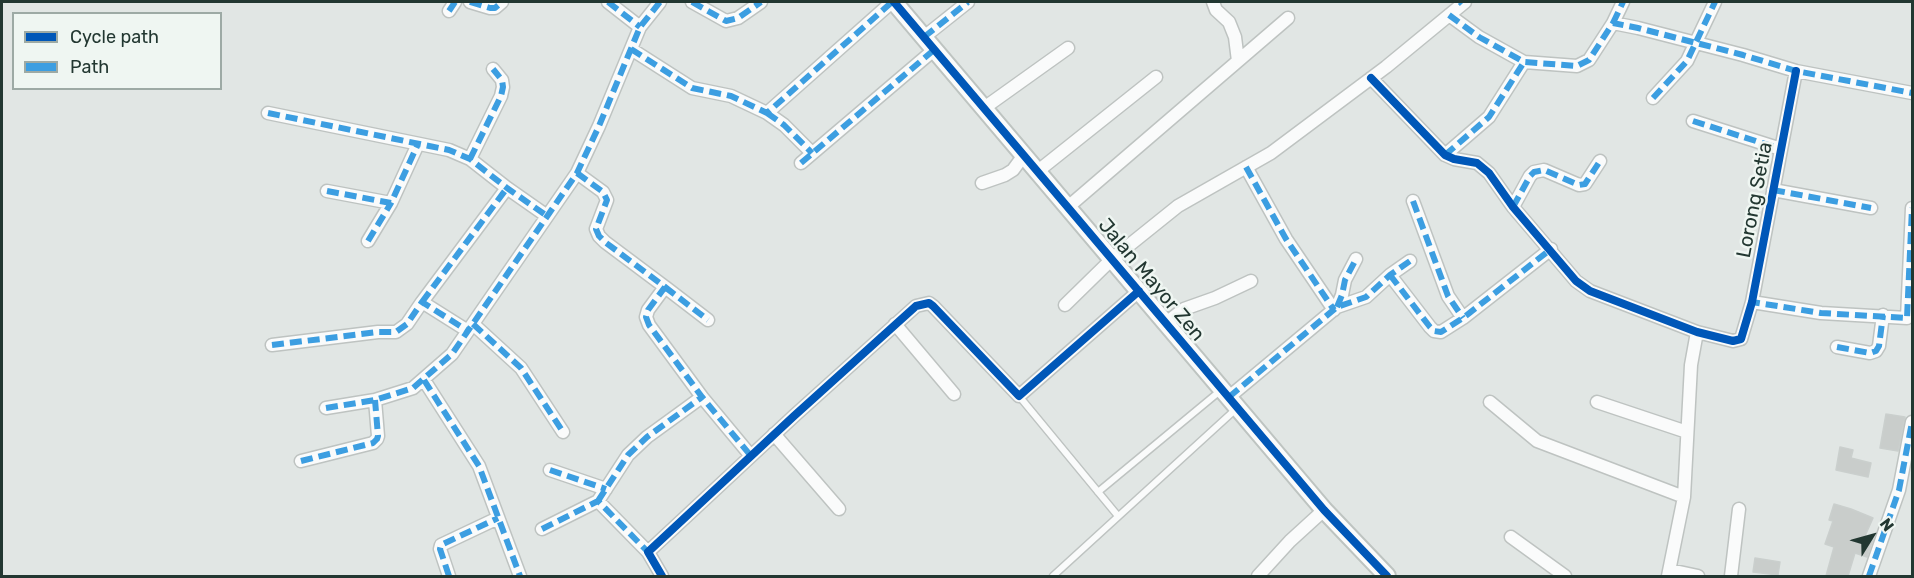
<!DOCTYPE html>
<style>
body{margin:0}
#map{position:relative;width:1914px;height:578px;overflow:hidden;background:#e1e6e4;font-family:Rubik,sans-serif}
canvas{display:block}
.frame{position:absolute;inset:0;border:3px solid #223731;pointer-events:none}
.legend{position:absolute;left:12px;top:12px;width:210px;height:78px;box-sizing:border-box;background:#eff6f2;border:2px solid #9daaa5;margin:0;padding:8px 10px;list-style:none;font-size:18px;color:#223731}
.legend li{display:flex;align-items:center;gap:12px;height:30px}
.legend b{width:30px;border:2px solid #9daaa5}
.north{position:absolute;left:1842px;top:506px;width:60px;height:60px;-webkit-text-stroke:4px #eff6f2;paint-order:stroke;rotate:53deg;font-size:16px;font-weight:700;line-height:24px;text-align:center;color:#223731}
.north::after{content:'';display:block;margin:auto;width:21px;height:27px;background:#223731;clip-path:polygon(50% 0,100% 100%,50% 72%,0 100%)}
</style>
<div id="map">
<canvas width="1914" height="578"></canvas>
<div class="frame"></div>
<ul class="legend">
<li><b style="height:8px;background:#0057b8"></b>Cycle path</li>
<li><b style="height:8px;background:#3c9ee1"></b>Path</li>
</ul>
<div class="north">N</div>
</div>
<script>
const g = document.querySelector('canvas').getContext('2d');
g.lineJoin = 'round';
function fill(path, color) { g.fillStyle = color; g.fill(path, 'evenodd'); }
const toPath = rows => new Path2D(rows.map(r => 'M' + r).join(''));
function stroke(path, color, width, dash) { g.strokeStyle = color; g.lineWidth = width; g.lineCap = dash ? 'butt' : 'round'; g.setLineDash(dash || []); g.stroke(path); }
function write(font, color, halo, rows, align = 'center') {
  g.font = font + ' Rubik,sans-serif'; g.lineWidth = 5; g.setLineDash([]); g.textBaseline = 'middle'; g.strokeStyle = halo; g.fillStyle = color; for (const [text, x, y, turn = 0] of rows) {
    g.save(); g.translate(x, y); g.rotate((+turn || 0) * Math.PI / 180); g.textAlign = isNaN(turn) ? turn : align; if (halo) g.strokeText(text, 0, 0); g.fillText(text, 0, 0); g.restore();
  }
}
const building = toPath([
 [1886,414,1905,417,1898,451,1880,448,1886,414],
 [1840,447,1853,450,1851,458,1871,463,1868,477,1836,470,1840,447],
 [1834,504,1851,509,1873,518,1865,536,1873,539,1867,557,1855,553,1848,576,1826,576,1834,547,1825,544,1833,521,1829,520,1834,504],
 [1755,558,1780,562,1778,575,1753,572,1755,558]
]);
fill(building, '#c9cdcb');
stroke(building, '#cacfcd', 1.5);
const lane = toPath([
 [1019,396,1118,516],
 [1098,492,1220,391],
 [1053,576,1236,409]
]);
const street = toPath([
 [470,2,490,8,495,8,502,2],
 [608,2,640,27],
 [692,2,726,21,738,18,761,2],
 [1213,2,1216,10,1229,22,1235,37,1238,61],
 [449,11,455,2],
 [1449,15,1479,37,1524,62,1577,66,1589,60,1613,23,1638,28,1743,55,1796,71,1912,93],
 [1613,23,1623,2],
 [924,37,968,2],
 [631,49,692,88,731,96,767,113,892,2],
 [1371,78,1445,155,1454,159,1477,163,1489,173,1513,207,1576,281,1590,291,1697,332,1733,341,1741,339,1752,302,1796,71],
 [1653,98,1687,61,1715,2],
 [984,108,1068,48],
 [268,113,449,150,470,159,507,188,547,216],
 [767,113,784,125,812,153],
 [1693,121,1781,149],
 [1445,155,1489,117,1524,62],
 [470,159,501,96,503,87,502,80,493,69],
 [801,163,935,49],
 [1246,167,1286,239,1334,310],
 [1038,171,1156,77],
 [577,173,603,192,607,200,596,229,599,236,605,242,665,287,648,310,646,317,649,325,702,397,751,456],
 [982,183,1005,175,1013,170,1024,155],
 [1773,190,1871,208],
 [327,191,391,203,418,144],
 [1413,201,1448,296,1463,318],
 [1068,207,1288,18],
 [1513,207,1530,176,1534,172,1544,170,1579,185,1585,184,1600,161],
 [368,241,391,203],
 [1390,275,1430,327,1434,331,1441,332,1463,318,1551,249],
 [665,287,708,320],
 [422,302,507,188],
 [1752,302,1821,313,1907,318,1912,208],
 [1065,305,1112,259,1178,206,1271,153,1386,67,1465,2],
 [1337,307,1342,295,1345,280,1356,259],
 [1166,323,1184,309,1215,298,1251,281],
 [473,324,521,368,563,432],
 [895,324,954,394],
 [272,345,378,332,396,332,407,324,422,302,468,331],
 [1837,347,1870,353,1876,351,1879,346,1883,315],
 [424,380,479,466,520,576],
 [1229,397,1337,307,1366,297,1390,275,1410,261],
 [1490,402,1537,441,1684,497],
 [1597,402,1687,432],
 [326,408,375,400,413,388,452,354,577,173,599,126,640,27,660,2],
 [774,434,839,509],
 [301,461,373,443,377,439,378,436,375,400],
 [550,470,606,489],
 [598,501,628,455,647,437,702,397],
 [542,529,598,501,648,552],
 [1511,537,1565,576],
 [1670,570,1698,576],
 [449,576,440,549,441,545,498,518],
 [662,576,648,552,794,416,916,306,929,303,933,306,1019,396,1139,291],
 [1258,576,1290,541,1324,510],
 [1668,576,1684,497,1691,365,1697,332],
 [1731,576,1739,509],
 [1869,576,1899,490,1912,422]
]);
const secondary = toPath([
 [894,2,1324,510,1387,576]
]);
stroke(lane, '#bec3c1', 9);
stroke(street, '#bec3c1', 15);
stroke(secondary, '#bec4c1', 20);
stroke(lane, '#fafbfb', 6);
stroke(street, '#fafbfb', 12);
stroke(secondary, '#fafbfb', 16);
stroke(toPath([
 [470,2,490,8,495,8,502,2],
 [608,2,640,27],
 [692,2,726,21,738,18,761,2],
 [1460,2,1462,4],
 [449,11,455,2],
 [1449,15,1479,37,1524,62,1577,66,1589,60,1613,23,1638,28,1743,55,1796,71,1912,93],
 [1613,23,1623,2],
 [924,37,968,2],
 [631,49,692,88,731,96,767,113,892,2],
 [1653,98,1687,61,1715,2],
 [268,113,449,150,470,159,507,188,547,216],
 [767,113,784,125,812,153],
 [1693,121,1781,149],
 [1445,155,1489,117,1524,62],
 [470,159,501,96,503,87,502,80,493,69],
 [801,163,935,49],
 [1246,167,1286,239,1334,310],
 [577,173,603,192,607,200,596,229,599,236,605,242,665,287,648,310,646,317,649,325,702,397,751,456],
 [1773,190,1871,208],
 [327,191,391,203,418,144],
 [1413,201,1448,296,1463,318],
 [1513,207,1530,176,1534,172,1544,170,1579,185,1585,184,1600,161],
 [368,241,391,203],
 [1390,275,1430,327,1434,331,1441,332,1463,318,1551,249],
 [665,287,708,320],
 [1753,298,1752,302,1821,313,1907,318,1912,208],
 [422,302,507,188],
 [1337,307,1342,295,1345,280,1356,259],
 [473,324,521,368,563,432],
 [272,345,378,332,396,332,407,324,422,302,468,331],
 [1837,347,1870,353,1876,351,1879,346,1883,315],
 [424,380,479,466,520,576,518,576],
 [1229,397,1337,307,1366,297,1390,275,1410,261],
 [326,408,375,400,413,388,452,354,577,173,599,126,640,27,660,2],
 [301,461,373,443,377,439,378,436,375,400],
 [550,470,606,489],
 [598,501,628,455,647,437,702,397],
 [542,529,598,501,648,552],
 [449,576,440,549,441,545,498,518],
 [1869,576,1899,490,1912,422]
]), '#3c9ee1', 6, [12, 6]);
stroke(toPath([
 [894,2,1324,510,1387,576],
 [1371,78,1445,155,1454,159,1477,163,1489,173,1513,207,1576,281,1590,291,1697,332,1733,341,1741,339,1752,302,1796,71],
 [662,576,648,552,794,416,916,306,929,303,933,306,1019,396,1139,291]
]), '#0057b8', 8);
write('20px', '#223731', '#eff6f2', [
 ["Lorong Setia",1755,200,-79],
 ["Jalan Mayor Zen",1151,280,50]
]);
</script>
